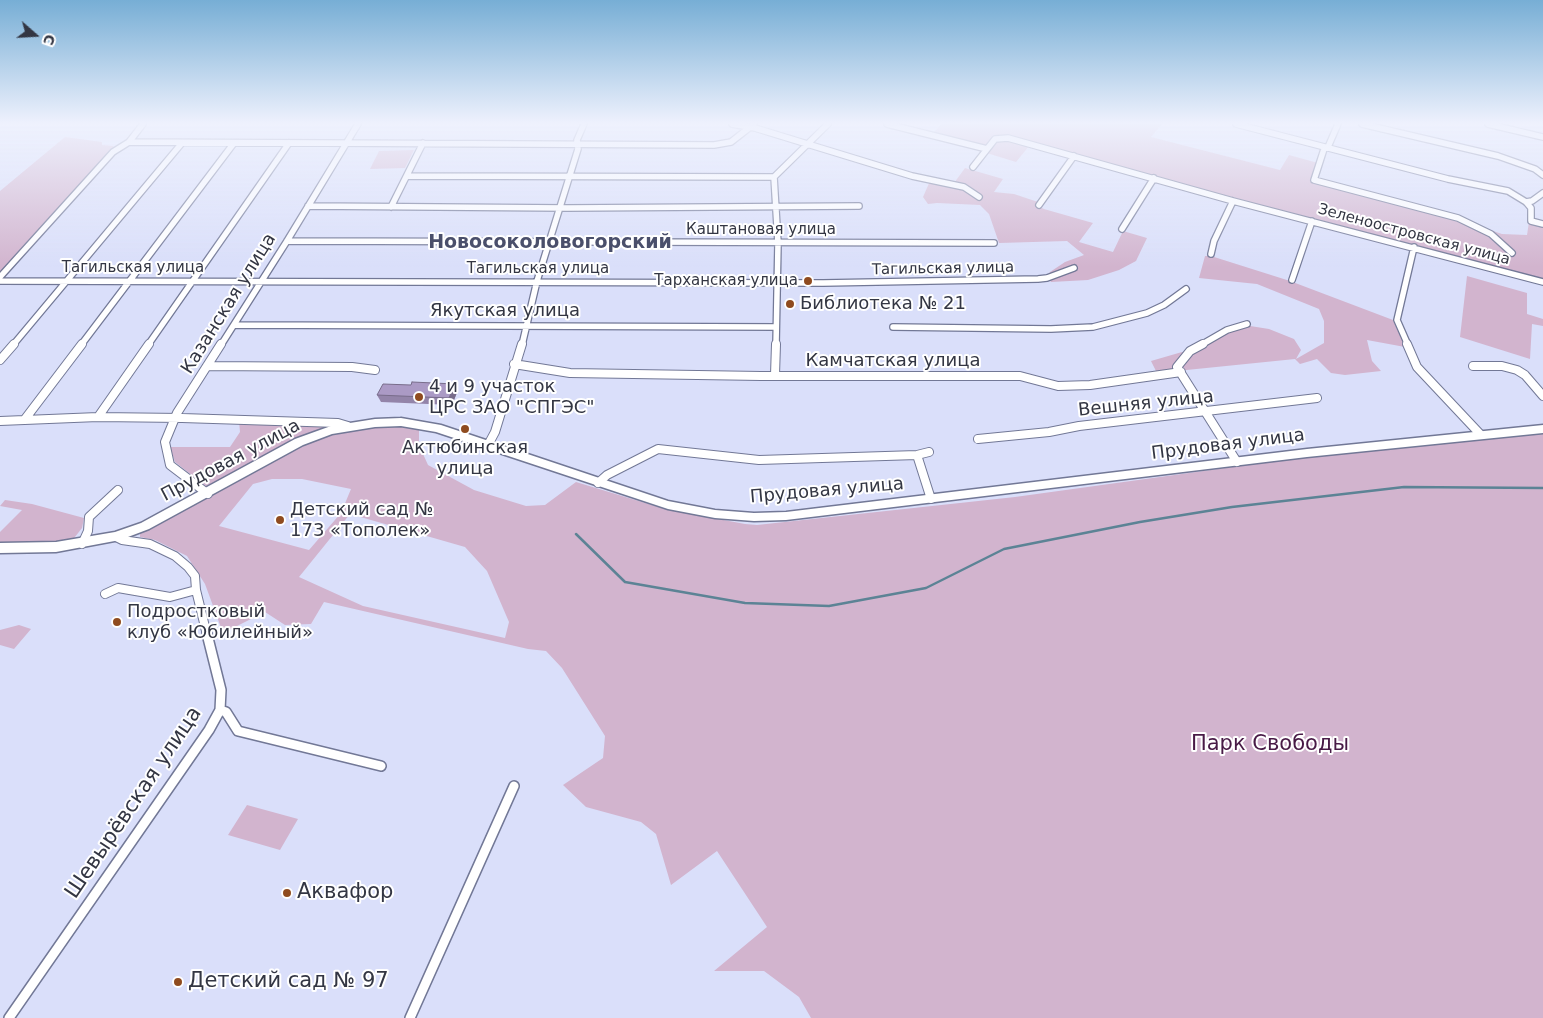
<!DOCTYPE html>
<meta charset="utf-8">
<style>
body{margin:0}
#map{position:relative;width:1543px;height:1018px;overflow:hidden;background:#dadffa;font-family:"DejaVu Sans",sans-serif}
canvas{display:block}
.north{position:absolute;left:10px;top:10px;width:50px;height:50px;-webkit-text-stroke:4px #fff;paint-order:stroke;rotate:109deg;font-size:14px;font-weight:700;line-height:20px;text-align:center;color:#333643}
.north::after{content:'';display:block;margin:auto;width:18px;height:22px;background:#333643;clip-path:polygon(50% 0,100% 100%,50% 72%,0 100%)}
</style>
<div id="map">
<canvas width="1543" height="1018"></canvas>
<div class="north">С</div>
</div>
<script>
const g = document.querySelector('canvas').getContext('2d');
g.lineJoin = 'round';
function fill(path, color) { g.fillStyle = color; g.fill(path, 'evenodd'); }
const toPath = rows => new Path2D(rows.map(r => 'M' + r).join(''));
function stroke(path, color, width, dash) { g.strokeStyle = color; g.lineWidth = width; g.lineCap = dash ? 'butt' : 'round'; g.setLineDash(dash || []); g.stroke(path); }
function write(font, color, halo, rows, align = 'center') {
  g.font = font + ' "DejaVu Sans",sans-serif'; g.lineWidth = 4; g.setLineDash([]); g.textBaseline = 'middle'; g.strokeStyle = halo; g.fillStyle = color; for (const [text, x, y, turn = 0] of rows) {
    g.save(); g.translate(x, y); g.rotate((+turn || 0) * Math.PI / 180); g.textAlign = isNaN(turn) ? turn : align; if (halo) g.strokeText(text, 0, 0); g.fillText(text, 0, 0); g.restore();
  }
}
fill(toPath([
 [941,124,1162,124,1151,137,1280,170,1289,155,1318,163,1312,181,1458,219,1502,234,1527,235,1529,222,1543,226,1543,279,1030,145,1016,162,931,136],
 [65,137,102,142,102,145,114,146,0,273,0,191],
 [414,150,405,168,370,169,379,151],
 [965,168,1003,179,994,192,1014,194,1038,202,1038,206,1044,209,1093,223,1079,242,1113,252,1123,231,1147,238,1136,261,1119,270,1088,280,1051,282,1047,277,1050,272,1065,262,1084,255,1067,241,999,243,989,214,980,205,937,203,928,204,923,197,930,181,954,183],
 [1205,256,1211,256,1290,281,1393,320,1405,347,1367,340,1372,361,1381,371,1345,375,1331,373,1317,359,1300,364,1295,359,1157,373,1151,361,1182,352,1191,354,1228,332,1250,326,1269,329,1294,339,1301,350,1296,359,1324,343,1324,321,1319,309,1257,284,1199,278],
 [1467,276,1527,293,1527,314,1543,319,1543,326,1532,324,1530,359,1460,337],
 [239,421,340,425,208,488,175,462,170,447,230,447,240,432],
 [374,425,419,427,419,445,428,465,474,490,526,506,545,505,576,482,665,509,745,524,757,525,1015,497,1283,460,1543,432,1543,1018,811,1018,799,997,764,971,714,971,767,927,717,851,671,885,656,834,641,822,586,807,563,785,603,758,605,736,562,668,546,651,528,649,324,602,311,624,285,625,265,612,223,633,205,584,187,556,155,540,140,537,140,533,167,520,279,455,333,432],
 [272,479,302,479,351,489,341,513,309,550,219,526,253,484],
 [350,514,465,547,487,571,509,622,505,638,363,606,299,577],
 [5,500,32,504,84,518,82,528,71,542,29,544,0,543,0,532,22,510,0,506],
 [19,625,31,629,14,649,0,645,0,630],
 [247,805,298,819,280,850,228,835]
]), '#d2b4ce');
stroke(toPath([
 [576,534,625,582,745,603,829,606,926,588,1004,549,1140,522,1232,507,1404,487,1543,488]
]), '#5c8395', 2.5);
const streetFar2 = toPath([
 [732,124,755,128,912,176,964,187,979,197],
 [887,124,987,149],
 [1236,124,1448,179,1508,191,1526,202,1531,208,1531,221,1543,224],
 [1338,124,1328,147,1324,149,1314,180,1458,218,1491,234,1512,253],
 [1362,124,1498,156,1535,169,1543,175],
 [1488,124,1543,137],
 [129,142,143,124],
 [973,167,995,139,1008,138,1233,201,1543,282],
 [407,176,774,177],
 [1526,202,1532,201,1543,193],
 [1039,205,1074,156],
 [308,206,567,208,859,206],
 [391,207,423,143],
 [1122,229,1154,178],
 [287,241,994,243],
 [1211,254,1214,241,1233,201],
 [0,277,113,152,129,142,714,145,731,142,754,124],
 [1292,280,1312,221],
 [0,281,823,283,1038,279,1047,278,1074,268],
 [234,325,776,327],
 [893,327,1051,329,1093,327,1147,313,1164,305,1186,289],
 [13,345,182,143],
 [81,345,234,143],
 [148,345,289,143],
 [221,345,287,241,358,124],
 [522,345,537,281,578,149,577,140,584,124],
 [776,345,778,243,774,177,828,124],
 [1201,345,1227,330,1247,324],
 [1408,345,1397,320,1414,247]
]);
const streetFar1 = toPath([
 [1203,344,1190,351,1177,367,1237,462],
 [1407,344,1417,367,1480,434],
 [0,360,14,344],
 [514,364,570,373,761,376,1020,376,1058,386,1090,385,1181,372],
 [207,366,352,367,375,370],
 [1473,366,1502,366,1517,370,1525,375,1543,396],
 [775,375,776,344],
 [98,417,149,344],
 [25,419,82,344],
 [0,421,98,417,182,418,338,423,348,426],
 [978,439,1049,432,1079,426,1317,398],
 [488,445,495,432,522,344],
 [917,455,931,499],
 [598,483,607,475,658,449,759,460,917,455,929,452],
 [208,494,170,465,165,442,177,413,221,344],
 [116,537,122,540,150,544,175,556,188,567,195,576,196,590,207,635],
 [82,544,88,531,89,517,118,490],
 [105,594,118,588,170,597,196,590]
]);
const street = toPath([
 [220,710,226,712,238,731,381,766],
 [9,1018,209,730,220,710,221,690,207,634],
 [410,1018,514,786]
]);
const secondary = toPath([
 [401,418,441,425,668,501,715,510,754,513,786,512,1307,449,1543,425,1543,433,1307,457,786,520,754,521,715,518,668,509,436,432,401,426,375,427,332,434,303,445,149,529,120,540,56,552,0,553,0,543,56,542,115,532,141,523,295,439,331,426,375,419,401,418]
]);
stroke(streetFar2, '#727896', 8);
stroke(streetFar1, '#727896', 10);
stroke(street, '#727896', 12);
stroke(secondary, '#727896', 3);
stroke(streetFar2, '#fff', 5.5);
stroke(streetFar1, '#fff', 8);
stroke(street, '#fff', 9);
fill(secondary, '#fff');
fill(toPath([
 [455,384,458,390,452,405,381,402,377,395,411,385]
]), '#9384a9');
fill(toPath([
 [455,384,458,390,452,405,449,398]
]), '#786c8a');
const building = toPath([
 [412,382,455,384,449,398,377,395,383,384,411,385,412,382]
]);
fill(building, '#ab9ac5');
stroke(building, '#786c8a', 1);
const sky = g.createLinearGradient(0, 0, 0, 267);
sky.addColorStop(0, '#77aed5');
sky.addColorStop(0.46, '#eef1fd');
sky.addColorStop(1, '#eef1fd00');
g.fillStyle = sky;
g.fillRect(0, 0, 1543, 267);
for (const [x, y, r, color] of [
 [808,281,5,"#8f4b1f"],
 [790,304,5,"#8f4b1f"],
 [419,397,5,"#8f4b1f"],
 [465,429,5,"#8f4b1f"],
 [280,520,5,"#8f4b1f"],
 [117,622,5,"#8f4b1f"],
 [287,893,5,"#8f4b1f"],
 [178,982,5,"#8f4b1f"]
]) { const dot = new Path2D(); dot.arc(x, y, r, 0, 2 * Math.PI); g.fillStyle = color; g.fill(dot); stroke(dot, '#fff', 2); }
write('15px', '#333643', '#fff', [
 ["Каштановая улица",761,230],
 ["Зеленоостровская улица",1414,235,15],
 ["Тагильская улица",133,268],
 ["Тагильская улица",538,269],
 ["Тагильская улица",943,269,-1]
]);
write('15px', '#333643', '#fff', [
 ["Тарханская улица",798,281]
], 'right');
write('18px', '#333643', '#fff', [
 ["Казанская улица",229,304,-58],
 ["Якутская улица",505,311],
 ["Камчатская улица",893,361],
 ["Вешняя улица",1146,404,-6],
 ["Прудовая улица",1228,445,-7],
 ["Прудовая улица",231,461,-28],
 ["Прудовая улица",827,491,-5]
]);
write('18px', '#333643', '#fff', [
 ["Библиотека № 21",800,304],
 ["4 и 9 участок",429,387],
 ["ЦРС ЗАО \"СПГЭС\"",429,408],
 ["Актюбинская",465,448,"center"],
 ["улица",465,469,"center"],
 ["Детский сад №",290,510],
 ["173 «Тополек»",290,531],
 ["Подростковый",127,612],
 ["клуб «Юбилейный»",127,633]
], 'left');
write('bold 19px', '#4a4f6b', '#fff', [
 ["Новосоколовогорский",550,243]
]);
write('21px', '#481a46', '#fff', [
 ["Парк Свободы",1270,745]
]);
write('21px', '#333643', '#fff', [
 ["Шевырёвская улица",134,803,-56]
]);
write('21px', '#333643', '#fff', [
 ["Аквафор",297,893],
 ["Детский сад № 97",188,982]
], 'left');
</script>
